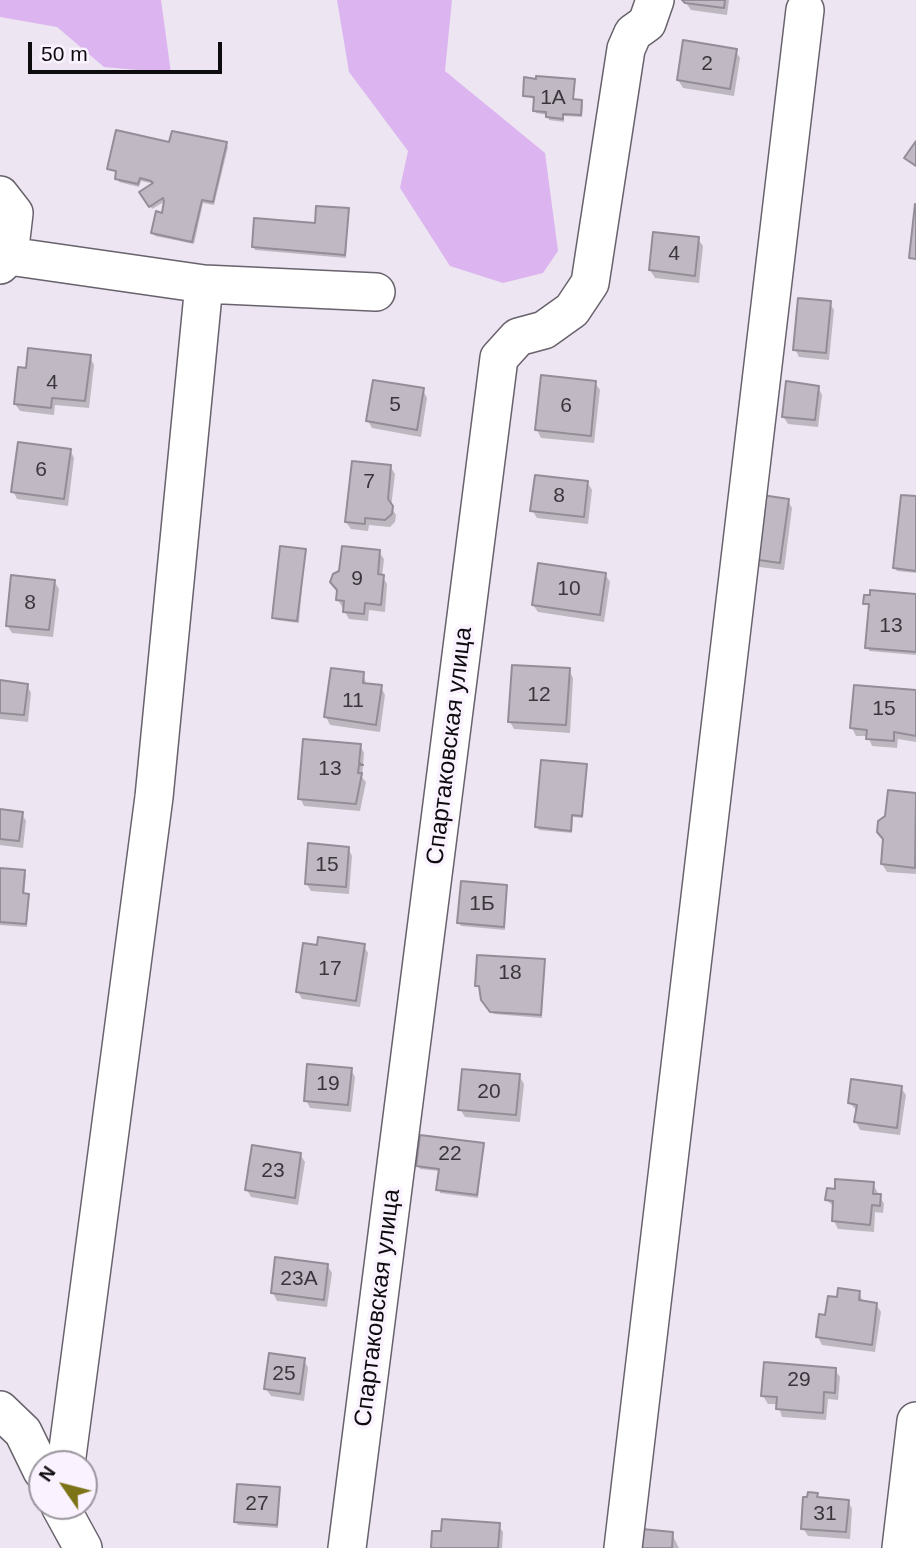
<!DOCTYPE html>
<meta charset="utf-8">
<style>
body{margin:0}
#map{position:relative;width:916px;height:1548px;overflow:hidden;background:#ede5f1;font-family:Helvetica,sans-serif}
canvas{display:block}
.north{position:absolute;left:28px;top:1450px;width:70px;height:70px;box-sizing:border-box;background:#faf3ff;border:2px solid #9b969f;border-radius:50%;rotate:305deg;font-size:19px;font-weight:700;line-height:28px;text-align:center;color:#0d0b0e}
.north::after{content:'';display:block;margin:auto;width:24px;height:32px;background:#7d7417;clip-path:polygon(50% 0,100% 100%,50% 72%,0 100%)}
.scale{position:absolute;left:28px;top:42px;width:194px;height:32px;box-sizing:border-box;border:4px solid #0d0b0e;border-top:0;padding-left:9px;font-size:21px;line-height:24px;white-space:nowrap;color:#0d0b0e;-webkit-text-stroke:5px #faf3ff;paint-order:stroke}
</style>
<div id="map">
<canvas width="916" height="1548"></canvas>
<div class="north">N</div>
<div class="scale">50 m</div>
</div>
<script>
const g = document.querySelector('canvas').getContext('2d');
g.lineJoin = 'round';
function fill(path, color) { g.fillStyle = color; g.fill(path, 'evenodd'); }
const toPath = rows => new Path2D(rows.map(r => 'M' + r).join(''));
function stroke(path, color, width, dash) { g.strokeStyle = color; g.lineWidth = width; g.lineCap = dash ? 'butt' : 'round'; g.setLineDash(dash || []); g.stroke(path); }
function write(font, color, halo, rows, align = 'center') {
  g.font = font + ' Helvetica,sans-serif'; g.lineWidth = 7; g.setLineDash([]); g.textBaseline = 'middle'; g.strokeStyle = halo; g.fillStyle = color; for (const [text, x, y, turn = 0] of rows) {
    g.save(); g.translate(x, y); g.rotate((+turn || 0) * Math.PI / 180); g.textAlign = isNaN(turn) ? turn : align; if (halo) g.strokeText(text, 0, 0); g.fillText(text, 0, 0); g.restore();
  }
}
fill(toPath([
 [0,0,161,0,171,73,104,67,57,27,0,17],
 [337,0,452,0,445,71,545,153,558,251,543,273,503,283,450,266,400,188,408,151,349,72]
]), '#dcb5f0');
fill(toPath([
 [684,0,729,0,727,15,691,10],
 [735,50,740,58,734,96,683,88,678,80],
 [573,81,574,101,583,105,582,117,564,116,564,122,549,120,548,115,536,113,536,100,524,95],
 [171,144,226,144,228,147,214,205,203,203,194,244,155,236,153,233,163,215,164,202,152,209,142,193,155,184,141,181,139,187,119,182,118,174,109,169],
 [348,210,346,258,255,250,254,247],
 [698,239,703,246,699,283,655,278,650,270],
 [829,302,834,310,829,360,799,357,795,349],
 [90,357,94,365,89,408,55,405,54,415,20,411,15,404,27,370],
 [595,383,600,390,594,443,541,438,537,430],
 [818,387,822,395,818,427,788,424,783,416],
 [423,390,427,398,421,437,372,428,368,421],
 [70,450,74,458,68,506,17,499,13,491],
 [390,466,395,474,391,507,396,515,395,522,390,527,369,525,368,531,351,529,346,522],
 [587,482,592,490,588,524,537,518,532,510],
 [916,498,916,573,897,571,895,568],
 [788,501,792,508,784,570,751,566],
 [305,551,299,623,276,620,274,617],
 [379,552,384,559,382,576,387,584,385,612,369,610,368,621,349,619,338,600],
 [605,574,610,582,604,622,538,612,533,605],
 [54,581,59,589,53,637,12,633,7,625],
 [916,596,916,655,869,651,870,607,865,603],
 [569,670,573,678,570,733,514,729,510,722],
 [363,674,367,685,381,687,385,695,380,732,330,725,326,717],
 [0,682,27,685,31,693,28,722,0,719],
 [916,692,916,742,898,739,897,748,872,746,868,736,856,736,852,728],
 [360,745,364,753,362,777,366,782,360,811,304,806,300,798],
 [586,766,583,818,573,817,572,833,539,830,537,827],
 [889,792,916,795,916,874,887,872,882,864,883,840,878,831,887,817],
 [0,811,22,814,26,821,23,848,0,845],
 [348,848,352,856,349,894,311,891,306,883],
 [0,870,24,871,26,875,24,895,29,899,27,927,0,925],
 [506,886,505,930,461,926,459,923],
 [363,945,368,953,360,1007,302,999,298,992],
 [544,961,542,1018,494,1014,477,985],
 [351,1070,355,1077,351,1112,310,1108,306,1100],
 [519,1076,524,1084,520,1122,465,1117,460,1109],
 [901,1088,906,1095,900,1135,860,1130,856,1122,857,1111,850,1103],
 [483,1144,478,1198,440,1193,440,1171,420,1169,418,1165],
 [300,1154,305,1162,298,1205,251,1197,247,1190],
 [873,1184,884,1204,883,1213,875,1212,874,1232,838,1229,834,1221,835,1208,827,1200],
 [327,1265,332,1273,327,1307,277,1301,273,1293],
 [859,1292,863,1302,876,1304,881,1312,875,1352,822,1345,818,1337,839,1299],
 [304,1360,308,1368,304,1401,271,1396,266,1389],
 [835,1370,840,1377,838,1400,828,1399,826,1420,782,1417,778,1404,768,1404,763,1396],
 [279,1488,278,1528,238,1525,236,1522],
 [817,1494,819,1499,848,1501,852,1509,850,1539,808,1536,803,1528],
 [498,1525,503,1532,502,1548,432,1548],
 [672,1534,679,1548,642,1548]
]), '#0003');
const building = toPath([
 [682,0,725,0,724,8,685,3,682,0],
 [683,40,737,49,730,89,677,80,683,40],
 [536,76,575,79,573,99,582,100,581,115,563,114,563,119,546,117,546,112,533,111,534,97,523,96,524,77,536,79,536,76],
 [116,130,169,142,172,131,227,142,213,202,202,200,192,242,151,233,156,211,162,213,164,201,163,198,149,207,139,192,153,183,151,181,140,178,138,184,115,179,116,171,107,169,116,130],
 [916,141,916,166,904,158,916,141],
 [915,204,916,204,916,259,909,258,915,204],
 [316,206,349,208,345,255,252,247,254,218,315,223,316,206],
 [653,232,699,237,695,276,649,270,653,232],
 [798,298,831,301,826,353,793,350,798,298],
 [28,348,91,355,85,401,52,398,51,408,14,404,18,367,26,368,28,348],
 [541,375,596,381,591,436,535,430,541,375],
 [373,380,424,388,417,430,366,421,373,380],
 [786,381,819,386,815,420,782,417,786,381],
 [18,442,71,449,64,499,11,492,18,442],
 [352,461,391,465,388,499,393,506,392,514,385,520,365,518,365,524,345,522,352,461],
 [535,475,588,481,584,517,530,511,535,475],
 [755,494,789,499,780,563,745,558,755,494],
 [901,495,916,496,916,571,893,568,901,495],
 [280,546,306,549,297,621,272,618,280,546],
 [342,546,380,550,378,574,384,575,381,605,365,603,364,614,343,612,344,601,336,600,337,590,330,582,333,574,339,571,342,546],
 [538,563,606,573,600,615,532,605,538,563],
 [11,575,55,580,49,630,6,626,11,575],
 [870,590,916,594,916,652,865,648,869,604,863,604,864,595,870,595,870,590],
 [512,665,570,668,566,725,508,722,512,665],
 [331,668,364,672,363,683,382,685,376,725,324,717,331,668],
 [0,680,28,684,24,715,0,713,0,680],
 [854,685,916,690,916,736,894,732,894,741,866,739,867,730,850,728,854,685],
 [303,739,361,744,359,763,363,765,359,765,358,773,362,773,356,804,298,799,303,739],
 [541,760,587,764,582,816,572,815,571,831,535,827,541,760],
 [888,790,916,793,915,868,881,864,883,839,877,832,878,821,885,816,888,790],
 [0,809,23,812,19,841,0,839,0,809],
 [308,843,349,847,346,887,305,884,308,843],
 [0,868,25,870,23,893,29,894,26,924,0,922,0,868],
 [461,881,507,885,504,927,457,923,461,881],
 [318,937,365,944,356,1001,296,992,303,943,317,945,318,937],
 [477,955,545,959,541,1015,490,1012,481,1000,479,986,475,986,477,955],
 [307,1064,352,1068,348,1105,304,1101,307,1064],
 [462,1069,520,1074,516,1115,458,1110,462,1069],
 [851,1079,902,1086,897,1128,854,1122,857,1105,848,1103,851,1079],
 [420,1135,484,1143,477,1195,436,1190,439,1169,416,1166,420,1135],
 [252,1145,301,1153,295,1198,245,1190,252,1145],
 [835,1179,874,1182,873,1194,881,1194,880,1206,872,1205,870,1225,832,1221,833,1201,825,1200,827,1188,835,1189,835,1179],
 [275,1257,328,1264,324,1300,271,1293,275,1257],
 [838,1288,860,1291,859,1300,877,1303,872,1345,816,1337,819,1314,825,1315,828,1296,837,1297,838,1288],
 [269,1353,305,1358,300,1394,264,1389,269,1353],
 [764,1362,836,1368,835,1393,824,1392,823,1413,776,1409,777,1397,761,1396,764,1362],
 [237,1484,280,1487,277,1525,234,1522,237,1484],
 [808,1492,818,1493,817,1497,849,1500,846,1532,801,1529,803,1497,807,1497,808,1492],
 [442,1519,500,1523,498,1548,431,1548,432,1531,441,1531,442,1519],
 [642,1529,673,1532,672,1548,640,1548,642,1529]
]);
fill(building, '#c0b9c4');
stroke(building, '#948d98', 2);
const minor = toPath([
 [0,195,14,213,9,256,0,265],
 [9,256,204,284,376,292],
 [0,1410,23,1432,42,1471],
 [66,1464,154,797,204,284],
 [60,1506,83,1548],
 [347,1548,499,358,518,337,544,330,572,310,590,283,626,49,633,33,647,23,655,0],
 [623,1548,805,10],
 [901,1548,916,1421]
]);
stroke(minor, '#68626c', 40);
stroke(minor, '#fff', 37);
write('21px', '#3a363c', null, [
 ["2",707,64],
 ["1А",553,98],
 ["4",674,254],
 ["4",52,383],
 ["5",395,405],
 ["6",566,406],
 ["6",41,470],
 ["7",369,482],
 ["8",559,496],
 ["9",357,579],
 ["10",569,589],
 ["8",30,603],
 ["13",891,626],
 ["12",539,695],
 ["11",353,701],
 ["15",884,709],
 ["13",330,769],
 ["15",327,865],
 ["1Б",482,904],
 ["17",330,969],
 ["18",510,973],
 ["19",328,1084],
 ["20",489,1092],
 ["22",450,1154],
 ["23",273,1171],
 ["23А",299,1279],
 ["25",284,1374],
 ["29",799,1380],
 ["27",257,1504],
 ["31",825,1514]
]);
write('24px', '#0d0b0e', '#faf3ff', [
 ["Спартаковская улица",450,746,-83],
 ["Спартаковская улица",378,1308,-83]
]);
</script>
